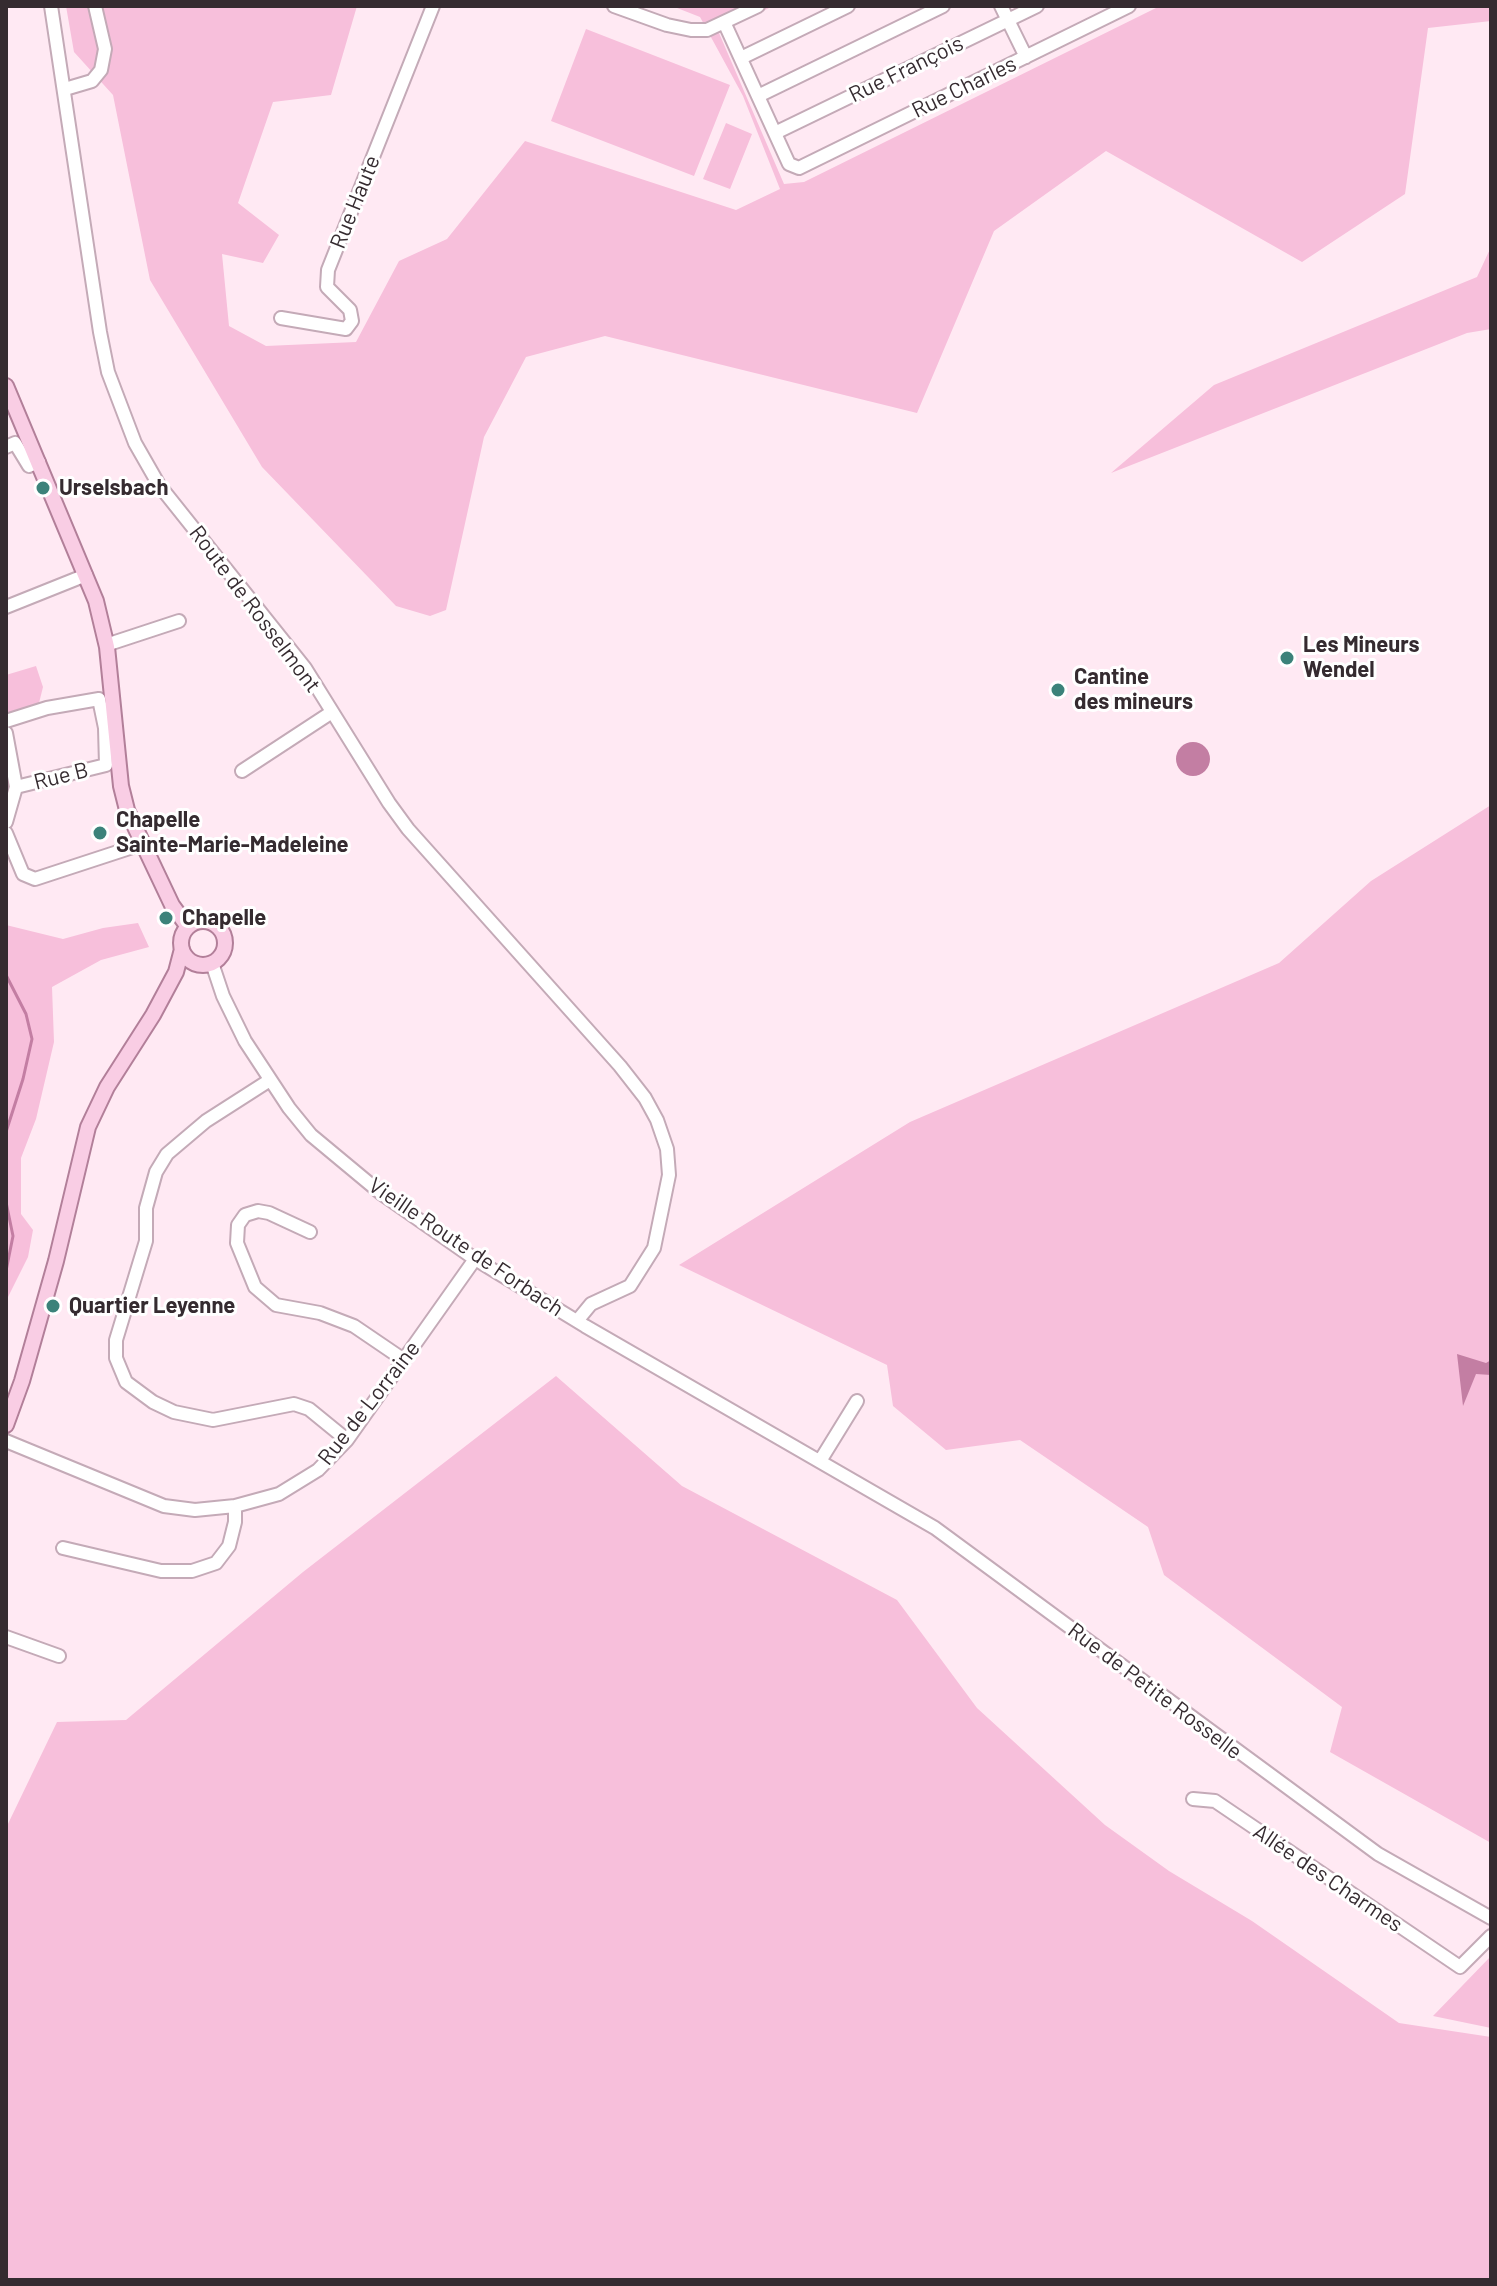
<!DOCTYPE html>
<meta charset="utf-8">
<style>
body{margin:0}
#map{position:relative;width:1497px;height:2286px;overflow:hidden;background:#ffe9f3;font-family:Barlow,sans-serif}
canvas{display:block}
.frame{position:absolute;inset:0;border:8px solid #352b30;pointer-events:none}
</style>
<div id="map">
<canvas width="1497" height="2286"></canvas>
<div class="frame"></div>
</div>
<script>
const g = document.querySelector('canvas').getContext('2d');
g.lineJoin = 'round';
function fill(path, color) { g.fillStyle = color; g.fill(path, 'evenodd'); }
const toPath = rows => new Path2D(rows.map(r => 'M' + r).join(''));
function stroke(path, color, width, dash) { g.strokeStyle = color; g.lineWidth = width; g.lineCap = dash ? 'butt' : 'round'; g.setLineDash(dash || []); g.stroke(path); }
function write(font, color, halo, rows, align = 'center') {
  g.font = font + ' Barlow,sans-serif'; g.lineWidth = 6; g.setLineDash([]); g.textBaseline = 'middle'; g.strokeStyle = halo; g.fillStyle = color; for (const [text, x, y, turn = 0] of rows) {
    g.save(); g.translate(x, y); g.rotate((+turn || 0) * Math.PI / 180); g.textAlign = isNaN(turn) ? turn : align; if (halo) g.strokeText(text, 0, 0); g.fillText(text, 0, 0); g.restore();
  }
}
fill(toPath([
 [66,6,357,6,331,95,273,102,238,203,279,235,263,263,222,254,229,326,266,346,356,342,399,261,447,239,525,141,736,210,780,189,743,96,700,17,672,6,773,6,719,33,784,184,804,182,1160,6,1491,6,1491,21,1428,28,1405,194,1302,262,1106,151,994,231,917,413,605,336,526,357,484,437,446,610,430,616,396,606,262,467,150,280,113,95,74,52],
 [586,29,730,85,694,176,551,121],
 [726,123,752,134,730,189,703,179],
 [1491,247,1491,329,1467,333,1111,473,1214,385,1477,277],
 [36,666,43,687,39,703,35,708,6,717,6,675],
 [1491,805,1491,1843,1330,1752,1342,1707,1164,1575,1148,1527,1020,1440,946,1450,893,1406,887,1365,679,1265,910,1122,1279,963,1371,881],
 [138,923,149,947,101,960,52,987,54,1042,36,1119,21,1158,21,1214,33,1230,28,1257,6,1301,6,925,63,939,103,928],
 [556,1376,682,1486,897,1600,977,1708,1105,1825,1169,1871,1252,1921,1399,2023,1491,2037,1491,2280,6,2280,6,1828,57,1722,126,1720,303,1572],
 [1491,1956,1491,2028,1433,2016]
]), '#f7bfdb');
fill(toPath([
 '1176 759a17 17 0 1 1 34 0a17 17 0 1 1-34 0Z',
 [1457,1354,1486,1363,1491,1360,1491,1375,1476,1374,1463,1406]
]), '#c37ea3');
stroke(toPath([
 [6,975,26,1014,32,1039,23,1079,6,1132],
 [6,1202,13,1236,6,1271]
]), '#c37ea3', 3);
const minor = toPath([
 [51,6,100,332,108,372,135,443,159,485,305,668,389,803,408,829,620,1066,645,1098,657,1120,667,1149,669,1175,654,1248,630,1286,591,1304,577,1321],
 [614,6,667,25,691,30,707,30,758,6],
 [1001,6,1026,57],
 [724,22,789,164,799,168,1129,6],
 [741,58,848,6],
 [65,89,92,81,101,70,105,49,95,6],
 [758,96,943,6],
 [775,133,1037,6],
 [281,318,346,329,352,321,350,310,327,287,328,270,433,6],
 [6,447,15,443,29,466,39,462],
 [6,607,86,575],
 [106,645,179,621],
 [6,721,47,708,99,699,105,728,112,728],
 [6,733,16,787],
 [242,771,332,712],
 [6,822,16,787,106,765,105,728],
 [6,833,23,874,35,879,142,844],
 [212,963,223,996,245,1041,289,1108,311,1135,382,1194,475,1259,585,1326,935,1528,1378,1854,1491,1918],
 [270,1080,206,1121,167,1154,156,1172,146,1208,146,1241,116,1340,116,1358,126,1382,153,1402,174,1412,213,1420,294,1404,309,1409,347,1440],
 [310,1232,269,1213,258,1211,245,1215,238,1225,237,1243,255,1287,276,1305,320,1313,354,1326,404,1360],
 [6,1441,164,1506,195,1510,235,1506,279,1494,318,1470,347,1440,475,1259],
 [820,1461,857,1401],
 [63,1548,161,1571,192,1571,216,1563,229,1546,235,1522,235,1506],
 [6,1637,59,1656],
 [1193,1799,1215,1801,1460,1967,1491,1936]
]);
const major = toPath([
 [6,386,96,601,107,647,121,786,127,810,172,905,188,927],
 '181 943a22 22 0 1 1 44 0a22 22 0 1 1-44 0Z',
 [6,1425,22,1381,56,1261,88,1127,107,1087,153,1015,176,972,182,949]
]);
stroke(minor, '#c4aab7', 16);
stroke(major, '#b27f99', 18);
stroke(minor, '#fff', 12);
stroke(major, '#f9cde4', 14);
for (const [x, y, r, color] of [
 [43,488,8,"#3c827a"],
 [1287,658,8,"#3c827a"],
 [1058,690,8,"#3c827a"],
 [100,833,8,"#3c827a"],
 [166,918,8,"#3c827a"],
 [53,1306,8,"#3c827a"]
]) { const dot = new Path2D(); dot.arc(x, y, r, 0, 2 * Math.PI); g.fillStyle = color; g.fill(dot); stroke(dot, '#fff', 3); }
write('22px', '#352b30', '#fff', [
 ["Rue François",906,69,-26],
 ["Rue Charles",964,87,-26],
 ["Rue Haute",355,202,-68],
 ["Route de Rosselmont",255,609,53],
 ["Rue B",61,776,-14],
 ["Vieille Route de Forbach",466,1247,34],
 ["Rue de Lorraine",369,1403,-52],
 ["Rue de Petite Rosselle",1155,1691,37],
 ["Allée des Charmes",1328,1878,34]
]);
write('bold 22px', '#352b30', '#fff', [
 ["Urselsbach",59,488],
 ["Les Mineurs",1303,645],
 ["Wendel",1303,670],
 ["Cantine",1074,677],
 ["des mineurs",1074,702],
 ["Chapelle",116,820],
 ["Sainte-Marie-Madeleine",116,845],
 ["Chapelle",182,918],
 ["Quartier Leyenne",69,1306]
], 'left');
</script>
